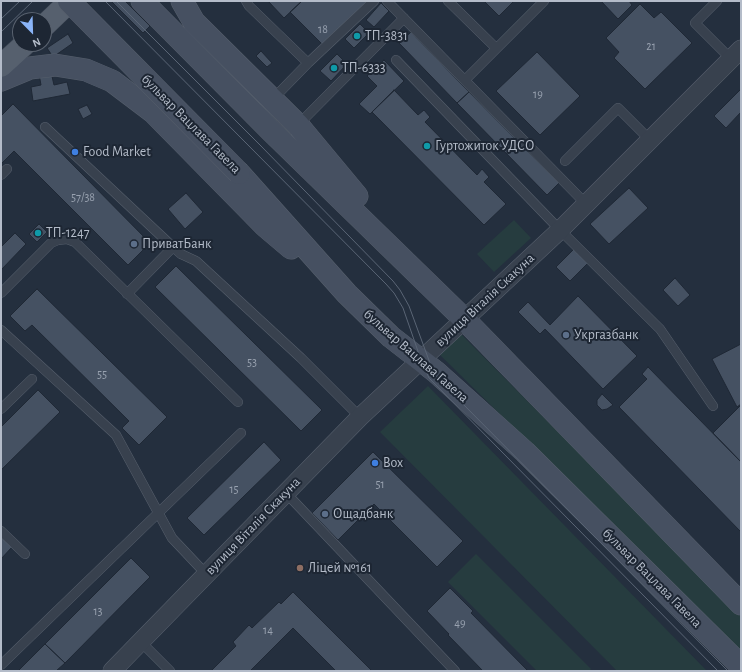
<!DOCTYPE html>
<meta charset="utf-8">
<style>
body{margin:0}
#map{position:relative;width:742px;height:672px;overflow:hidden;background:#242f3e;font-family:"Alegreya Sans",sans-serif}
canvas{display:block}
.frame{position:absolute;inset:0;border:2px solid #b4bcc9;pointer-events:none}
.north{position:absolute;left:12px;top:12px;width:40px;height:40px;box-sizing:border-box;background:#1d2633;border:1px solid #59626f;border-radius:50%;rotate:157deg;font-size:11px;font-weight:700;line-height:16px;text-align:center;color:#b4bcc9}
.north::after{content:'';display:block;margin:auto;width:14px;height:18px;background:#8ab4f8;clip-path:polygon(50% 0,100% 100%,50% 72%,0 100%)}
</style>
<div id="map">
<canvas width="742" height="672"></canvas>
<div class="frame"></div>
<div class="north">N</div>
</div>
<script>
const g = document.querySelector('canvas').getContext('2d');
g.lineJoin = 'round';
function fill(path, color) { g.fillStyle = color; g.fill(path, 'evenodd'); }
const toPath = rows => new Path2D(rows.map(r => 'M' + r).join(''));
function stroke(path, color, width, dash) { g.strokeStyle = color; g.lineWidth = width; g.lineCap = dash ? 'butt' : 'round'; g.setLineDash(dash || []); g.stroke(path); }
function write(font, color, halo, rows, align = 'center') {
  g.font = font + ' "Alegreya Sans",sans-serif'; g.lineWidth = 4; g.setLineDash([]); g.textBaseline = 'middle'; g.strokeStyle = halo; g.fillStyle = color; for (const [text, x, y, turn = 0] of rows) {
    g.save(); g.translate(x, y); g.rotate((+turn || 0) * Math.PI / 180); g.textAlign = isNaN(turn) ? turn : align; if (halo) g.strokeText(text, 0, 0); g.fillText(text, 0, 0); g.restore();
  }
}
fill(toPath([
 [514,220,531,238,494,272,477,254],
 [461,334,741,617,741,652,440,355],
 [428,386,707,671,617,671,380,432],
 [476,554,591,669,589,671,537,671,448,582]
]), '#263c3f');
const building = toPath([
 [111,1,125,1,150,26,143,33,111,1],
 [268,1,302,1,284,18,268,1],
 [302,1,368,1,323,45,290,12,302,1],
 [484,1,514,1,499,16,484,1],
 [601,1,629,1,632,5,618,19,601,1],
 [381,3,389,11,374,27,366,20,381,3],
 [640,4,654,18,661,12,692,43,645,89,614,58,619,52,606,38,640,4],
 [360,24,369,33,354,48,345,39,360,24],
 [411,32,469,92,457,103,399,43,411,32],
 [68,34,73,43,53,57,47,48,68,34],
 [261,51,272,63,267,67,256,56,261,51],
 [537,52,580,96,540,135,496,91,537,52],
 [337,54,347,64,331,81,320,71,337,54],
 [384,60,404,81,370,114,359,104,377,86,367,76,384,60],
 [51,72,54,85,67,82,70,94,33,101,31,87,41,85,39,74,51,72],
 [741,89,741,112,726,128,714,116,741,89],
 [394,90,418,115,424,110,430,117,425,122,477,175,482,169,489,177,484,182,506,204,484,225,372,112,394,90],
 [469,92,559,183,547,195,457,103,469,92],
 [13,104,150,243,128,265,14,151,1,164,1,116,13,104],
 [87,105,92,114,83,119,78,109,87,105],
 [629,188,648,208,609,244,590,224,629,188],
 [186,193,203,212,185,229,168,209,186,193],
 [39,224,47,232,37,242,29,234,39,224],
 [15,233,26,244,1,270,1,247,15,233],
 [574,249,588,263,570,281,556,267,574,249],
 [176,266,322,410,301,431,155,287,176,266],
 [675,278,690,295,678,306,663,290,675,278],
 [37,289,167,417,139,445,122,428,129,421,32,325,25,331,10,316,37,289],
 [578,296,637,356,603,389,545,329,540,334,518,312,528,302,550,325,578,296],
 [741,344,741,404,737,407,712,359,741,344],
 [648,367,741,462,741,532,619,407,647,379,642,374,648,367],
 [38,390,60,412,1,470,1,427,38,390],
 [602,394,613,405,607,409,602,410,597,405,597,400,602,394],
 [741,405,741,462,713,433,741,405],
 [264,442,281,460,204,535,187,518,264,442],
 [373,452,463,541,437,567,374,504,338,540,312,513,373,452],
 [1,537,12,547,1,559,1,537],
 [131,558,150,577,65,663,45,644,131,558],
 [450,588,473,611,471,613,528,671,483,671,448,635,449,634,427,611,450,588],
 [293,592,372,671,336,671,293,628,250,671,211,671,236,646,233,642,249,625,252,628,279,602,281,604,293,592],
 [45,644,65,663,56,671,18,671,45,644]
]);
fill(building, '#455162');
stroke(building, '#1f2835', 1);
const service = toPath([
 [246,1,249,6,308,63],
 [387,1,586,204],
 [448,1,496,48],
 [717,1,695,23,731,59],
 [396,60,560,230,660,329,713,406],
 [465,80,544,1],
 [272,100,308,63,374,1],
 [298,125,404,18],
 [45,127,173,247,181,254,196,261,301,358,360,417],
 [565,161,618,108,650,140],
 [1,175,7,169],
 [1,293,51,243,58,240,67,239,75,242,238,402],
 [127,294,173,247],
 [1,330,116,435,172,538,206,574],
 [1,409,32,379],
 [286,493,455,671],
 [1,531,25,554],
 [141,642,170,671],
 [1,665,241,433]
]);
const minor = toPath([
 [112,671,360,417,560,230,741,49]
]);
const secondary = toPath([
 [142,1,272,132,464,319,741,604],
 [182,1,194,22,298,125,357,196],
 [1,80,30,68,55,65,86,70,112,81,153,112,265,226,291,248],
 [239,173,347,294,391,337,436,372,525,452,741,666]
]);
const primary = toPath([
 [44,26,70,1],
 [1,66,25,44]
]);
stroke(service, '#565f6c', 10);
stroke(minor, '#565f6c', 19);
stroke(secondary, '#565f6c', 23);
stroke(primary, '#414a57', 23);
stroke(service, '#38414e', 9);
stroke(minor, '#38414e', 18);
stroke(secondary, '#465061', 22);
stroke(primary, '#56606e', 22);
stroke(toPath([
 [105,1,386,284,394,293,403,308,421,360,429,378,718,671],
 [116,1,260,145,393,281,400,290,409,306,434,374,454,395,728,671],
 [1,19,20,1],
 [1,32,33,1]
]), '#5a6575', 1);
const secondaryBridge = toPath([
 [69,1,239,173]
]);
stroke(secondaryBridge, '#565f6c', 23, []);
stroke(secondaryBridge, '#465061', 22);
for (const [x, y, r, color] of [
 [357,36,4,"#0f9aa8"],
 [334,68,4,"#0f9aa8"],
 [427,146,4,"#0f9aa8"],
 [75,152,4,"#3f7fe0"],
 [38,233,4,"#0f9aa8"],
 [134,244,4,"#5c6f8a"],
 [566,335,4,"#5c6f8a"],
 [375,463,4,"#3f7fe0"],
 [325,514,4,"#5c6f8a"],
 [300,568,4,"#8d6e63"]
]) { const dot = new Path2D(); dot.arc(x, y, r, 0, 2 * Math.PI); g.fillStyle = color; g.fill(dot); stroke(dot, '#1d2633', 1.5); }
write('12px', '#98a1af', null, [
 ["18",323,29],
 ["21",651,46],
 ["19",538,94],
 ["57/38",83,197],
 ["53",252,362],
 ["55",102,374],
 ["51",380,484],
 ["15",234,489],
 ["13",98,611],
 ["49",460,623],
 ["14",268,630]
]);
write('14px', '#b4bcc9', '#1d2633', [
 ["ТП-3831",365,36],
 ["ТП-6333",342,68],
 ["Гуртожиток УДСО",435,146],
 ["Food Market",83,152],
 ["ТП-1247",46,233],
 ["ПриватБанк",142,244],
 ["Укргазбанк",574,335],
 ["Box",383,463],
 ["Ощадбанк",333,514],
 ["Ліцей №161",308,568]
], 'left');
write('14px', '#b4bcc9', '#1d2633', [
 ["бульвар Вацлава Гавела",191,124,45],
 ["вулиця Віталія Скакуна",485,300,-43],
 ["бульвар Вацлава Гавела",416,356,41],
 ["вулиця Віталія Скакуна",253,526,-46],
 ["бульвар Вацлава Гавела",652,578,45]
]);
</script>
